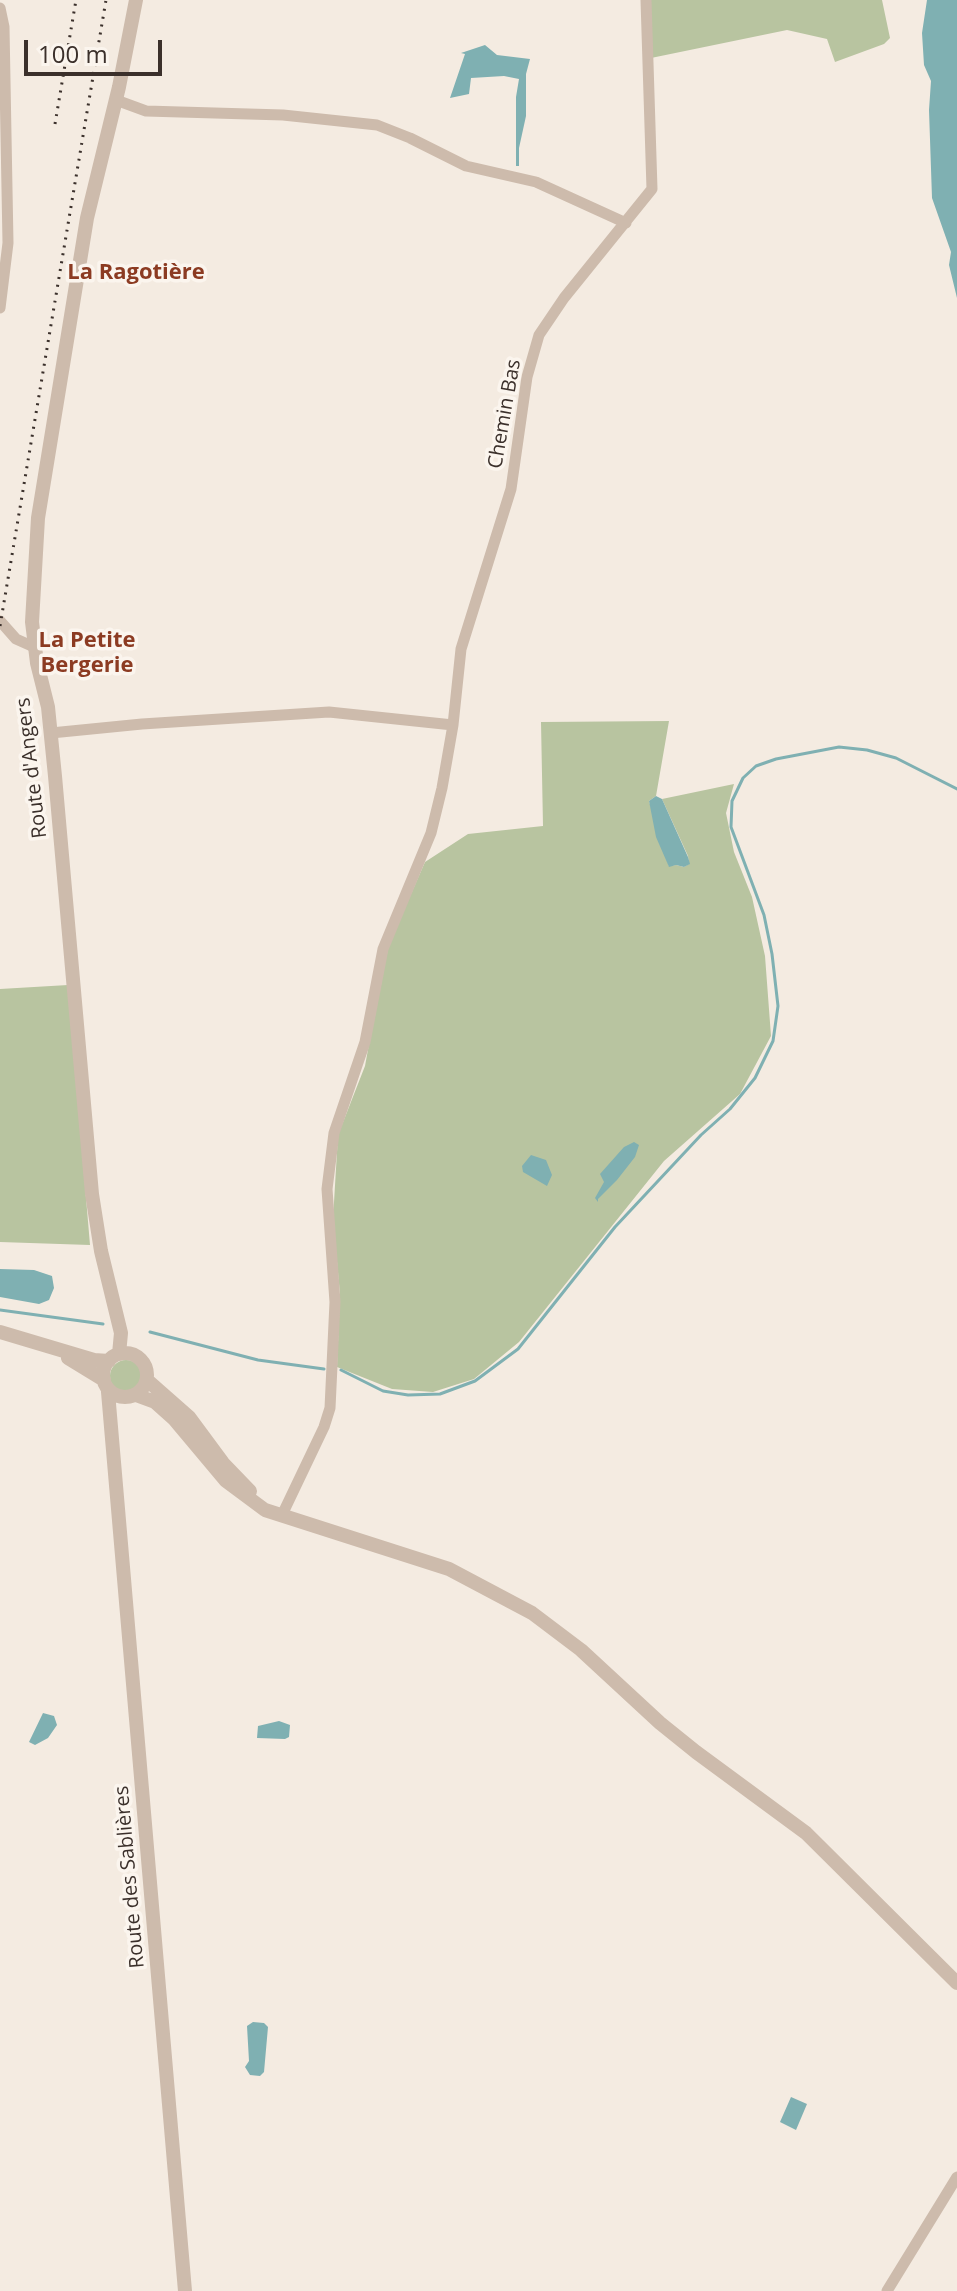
<!DOCTYPE html>
<meta charset="utf-8">
<style>
body{margin:0}
#map{position:relative;width:957px;height:2291px;overflow:hidden;background:#f4ebe1;font-family:"Open Sans",sans-serif}
canvas{display:block}
.scale{position:absolute;left:24px;top:40px;width:138px;height:36px;box-sizing:border-box;border:4px solid #3b302b;border-top:0;padding-left:10px;font-size:24px;line-height:28px;white-space:nowrap;color:#3b302b;-webkit-text-stroke:6px #fbf5ee;paint-order:stroke}
</style>
<div id="map">
<canvas width="957" height="2291"></canvas>
<div class="scale">100 m</div>
</div>
<script>
const g = document.querySelector('canvas').getContext('2d');
g.lineJoin = 'round';
function fill(path, color) { g.fillStyle = color; g.fill(path, 'evenodd'); }
const toPath = rows => new Path2D(rows.map(r => 'M' + r).join(''));
function stroke(path, color, width, dash) { g.strokeStyle = color; g.lineWidth = width; g.lineCap = dash ? 'butt' : 'round'; g.setLineDash(dash || []); g.stroke(path); }
function write(font, color, halo, rows, align = 'center') {
  g.font = font + ' "Open Sans",sans-serif'; g.lineWidth = 7; g.setLineDash([]); g.textBaseline = 'middle'; g.strokeStyle = halo; g.fillStyle = color; for (const [text, x, y, turn = 0] of rows) {
    g.save(); g.translate(x, y); g.rotate((+turn || 0) * Math.PI / 180); g.textAlign = isNaN(turn) ? turn : align; if (halo) g.strokeText(text, 0, 0); g.fillText(text, 0, 0); g.restore();
  }
}
fill(toPath([
 [650,0,882,0,890,38,884,44,835,62,827,39,787,30,651,58],
 [669,721,656,796,649,801,666,858,669,866,676,865,684,867,689,864,688,856,662,799,734,784,726,813,734,852,752,897,765,956,771,1036,740,1094,664,1161,519,1342,474,1379,433,1392,392,1389,337,1367,340,1294,333,1219,338,1135,365,1066,386,951,425,862,468,834,543,826,541,722],
 [68,985,90,1245,0,1242,0,989],
 '110 1376a16 16 0 1 1 32 0a16 16 0 1 1-32 0Z'
]), '#b8c4a0');
fill(toPath([
 [927,0,957,0,957,298,949,265,951,252,932,198,929,110,931,81,924,65,922,33],
 [485,45,497,55,530,59,526,74,526,116,519,148,519,166,516,166,516,97,519,79,504,76,471,78,469,94,450,98,465,54,461,53],
 [656,796,662,799,688,857,690,864,684,867,676,865,669,867,656,837,649,801],
 [634,1142,639,1145,635,1157,617,1180,598,1199,598,1202,595,1198,604,1182,600,1174,624,1147],
 [531,1155,546,1160,552,1175,547,1186,523,1172,522,1166],
 [0,1269,34,1270,52,1276,54,1288,49,1300,39,1304,0,1297],
 [43,1713,54,1716,57,1725,48,1738,35,1745,29,1742],
 [279,1721,290,1725,289,1737,285,1739,257,1738,258,1726],
 [253,2022,264,2023,268,2027,264,2072,260,2076,250,2075,245,2067,249,2061,247,2026],
 [791,2097,807,2104,796,2130,780,2122]
]), '#7fb0b2');
stroke(toPath([
 [0,1310,103,1324],
 [150,1332,258,1360,324,1369],
 [341,1370,383,1391,408,1395,440,1394,475,1381,518,1349,615,1227,701,1135,730,1109,755,1078,773,1041,778,1006,772,954,764,915,731,827,732,801,743,778,756,766,776,759,839,747,867,750,896,758,957,789]
]), '#7fb0b2', 3);
stroke(toPath([
 [0,8,4,27,8,243,0,308],
 [116,100,146,111,283,115,377,125,410,138,466,166,536,182,626,223],
 [0,621,16,639,34,647],
 [51,733,142,724,329,712,453,725,461,649,511,489,527,377,539,335,564,298,652,189,646,0],
 [282,1515,324,1427,330,1408,335,1302,327,1189,334,1133,365,1042,383,949,431,833,442,788,453,725],
 [887,2291,957,2177]
]), '#cdbbac', 11);
stroke(toPath([
 [0,1332,94,1360,109,1361],
 '103 1375a22 22 0 1 1 44 0a22 22 0 1 1-44 0Z',
 [119,1354,121,1333,101,1251,92,1194,55,776,48,707,37,663,32,622,38,518,87,218,119,87,136,0],
 [68,1358,104,1380],
 [147,1380,189,1417,223,1463,250,1491],
 [108,1392,185,2291],
 [136,1395,155,1402,174,1419,226,1481,265,1510,449,1569,532,1613,581,1650,660,1723,696,1752,806,1833,957,1983]
]), '#cdbbac', 14);
stroke(toPath([
 [55,124,76,0],
 [0,626,106,0]
]), '#3b302b', 3, [2, 6]);
write('20px', '#3b302b', '#fbf5ee', [
 ["Chemin Bas",505,414,-80],
 ["Route d'Angers",32,768,-97],
 ["Route des Sablières",130,1877,-95]
]);
write('bold 22px', '#8c3b22', '#fbf5ee', [
 ["La Ragotière",136,273],
 ["La Petite",87,641],
 ["Bergerie",87,666]
]);
</script>
